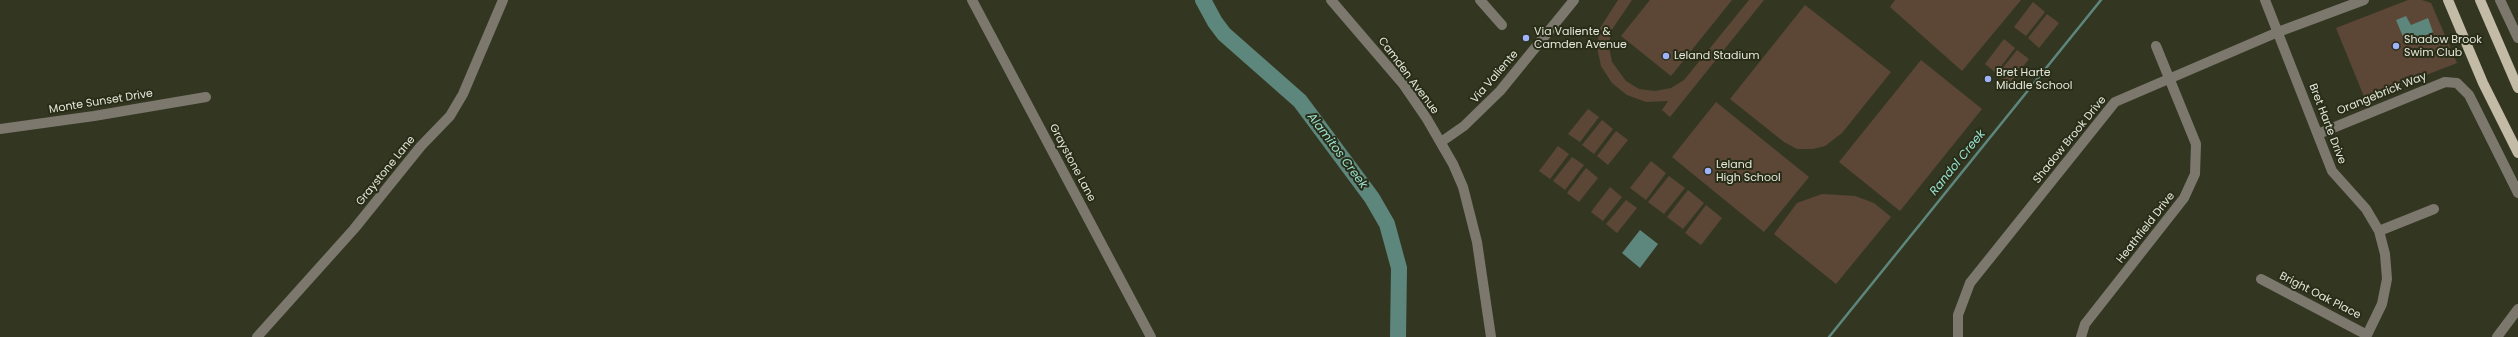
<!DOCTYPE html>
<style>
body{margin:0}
canvas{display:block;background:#333722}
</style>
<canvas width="2518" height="337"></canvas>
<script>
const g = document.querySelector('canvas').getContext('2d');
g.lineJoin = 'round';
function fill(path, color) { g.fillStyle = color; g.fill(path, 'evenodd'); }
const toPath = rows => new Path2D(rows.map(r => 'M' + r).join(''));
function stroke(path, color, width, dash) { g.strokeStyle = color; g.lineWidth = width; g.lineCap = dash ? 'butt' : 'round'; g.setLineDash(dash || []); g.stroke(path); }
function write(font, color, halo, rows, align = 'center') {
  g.font = font + ' Poppins,sans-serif'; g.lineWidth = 4; g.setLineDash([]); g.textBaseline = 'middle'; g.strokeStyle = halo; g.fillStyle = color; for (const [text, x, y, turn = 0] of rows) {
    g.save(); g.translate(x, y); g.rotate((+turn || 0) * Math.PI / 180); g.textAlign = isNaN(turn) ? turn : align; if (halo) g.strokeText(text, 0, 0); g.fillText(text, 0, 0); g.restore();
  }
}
fill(toPath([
 [1618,0,1632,0,1611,31,1609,47,1612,62,1626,81,1639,89,1655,91,1671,88,1684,80,1749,0,1764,0,1670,117,1662,110,1668,101,1646,102,1627,95,1612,83,1601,66,1597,47,1600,28],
 [1650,0,1732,0,1671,76,1621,36],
 [1895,0,2021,0,1962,71,1890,7],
 [2408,0,2422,0,2431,3,2457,63,2365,99,2336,28],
 [2033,2,2045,12,2026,36,2014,27],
 [1805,5,1891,72,1842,133,1825,146,1813,149,1797,149,1784,142,1730,99],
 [2047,14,2059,23,2039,48,2028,38],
 [2004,39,2015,48,1996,73,1985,64],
 [2017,50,2029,59,2009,84,1998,74],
 [1921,60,1982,109,1900,211,1839,162],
 [1716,102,1809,177,1764,232,1672,157],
 [1588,109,1599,117,1580,142,1568,134],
 [1602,120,1613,129,1594,154,1582,145],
 [1616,131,1628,140,1608,165,1597,156],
 [1558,146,1569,154,1550,179,1539,171],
 [1572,157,1584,165,1565,190,1553,181],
 [1651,161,1666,173,1646,200,1630,188],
 [1586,168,1598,178,1579,202,1567,193],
 [1669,176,1685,188,1664,214,1648,202],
 [1610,187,1622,197,1603,221,1591,212],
 [1688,190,1704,203,1683,229,1667,217],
 [1822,194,1855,196,1874,203,1891,217,1836,284,1774,234,1797,203],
 [1626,200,1637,208,1617,233,1606,224],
 [1706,205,1722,218,1701,245,1685,233]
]), '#5c4636');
fill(toPath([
 [2406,16,2411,25,2428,18,2433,32,2406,44,2396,20],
 [1640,230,1658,244,1640,268,1622,253]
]), '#5d867d');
stroke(toPath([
 [1829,337,2101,0]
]), '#5d867d', 2.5);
stroke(toPath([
 [1203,0,1215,22,1224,34,1300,101,1372,198,1387,224,1399,268,1398,337]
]), '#5d867d', 16);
stroke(toPath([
 [972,0,1151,337],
 [1331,0,1403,84,1427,119,1453,164,1463,187,1477,242,1491,337],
 [1480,0,1502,25],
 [2265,0,2332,171,2366,209,2379,231,2385,254,2387,279,2382,304,2366,337],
 [2500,0,2518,38],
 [0,129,94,116,206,97],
 [2318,134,2445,82,2457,83,2469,95,2518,193],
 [1441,142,1464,126,1500,91,1574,0],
 [2379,231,2434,209],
 [2261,279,2367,335],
 [257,337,354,229,421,146,450,116,463,94,503,0],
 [1958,337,1958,315,1970,283,2115,102,2278,32,2364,0],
 [2081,337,2085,324,2184,198,2195,174,2196,144,2156,46],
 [2497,337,2518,309]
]), '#7d786e', 10);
stroke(toPath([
 [2448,0,2483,83,2518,153],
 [2480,0,2518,88]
]), '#c4bba7', 10);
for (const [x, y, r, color] of [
 [1526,38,4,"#9fb3fd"],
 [2396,46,4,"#9fb3fd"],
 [1666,56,4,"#9fb3fd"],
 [1988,79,4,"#9fb3fd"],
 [1708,171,4,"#9fb3fd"]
]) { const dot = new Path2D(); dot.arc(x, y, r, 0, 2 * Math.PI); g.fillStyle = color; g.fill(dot); stroke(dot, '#292d18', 1.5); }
write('11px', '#e4e7da', '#292d18', [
 ["Via Valiente &",1534,32],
 ["Camden Avenue",1534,45],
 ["Shadow Brook",2404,40],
 ["Swim Club",2404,53],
 ["Leland Stadium",1674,56],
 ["Bret Harte",1996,73],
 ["Middle School",1996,86],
 ["Leland",1716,165],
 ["High School",1716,178]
], 'left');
write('11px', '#e4e7da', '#292d18', [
 ["Camden Avenue",1408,76,53],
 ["Via Valiente",1495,77,-49],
 ["Orangebrick Way",2382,94,-22],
 ["Monte Sunset Drive",101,102,-9],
 ["Bret Harte Drive",2327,124,69],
 ["Shadow Brook Drive",2070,140,-51],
 ["Graystone Lane",1072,163,62],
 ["Graystone Lane",386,171,-51],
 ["Heathfield Drive",2146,228,-52],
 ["Bright Oak Place",2320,296,27]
]);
write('italic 12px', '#97e0d1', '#292d18', [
 ["Alamitos Creek",1337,151,53],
 ["Randol Creek",1958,163,-51]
]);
</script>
